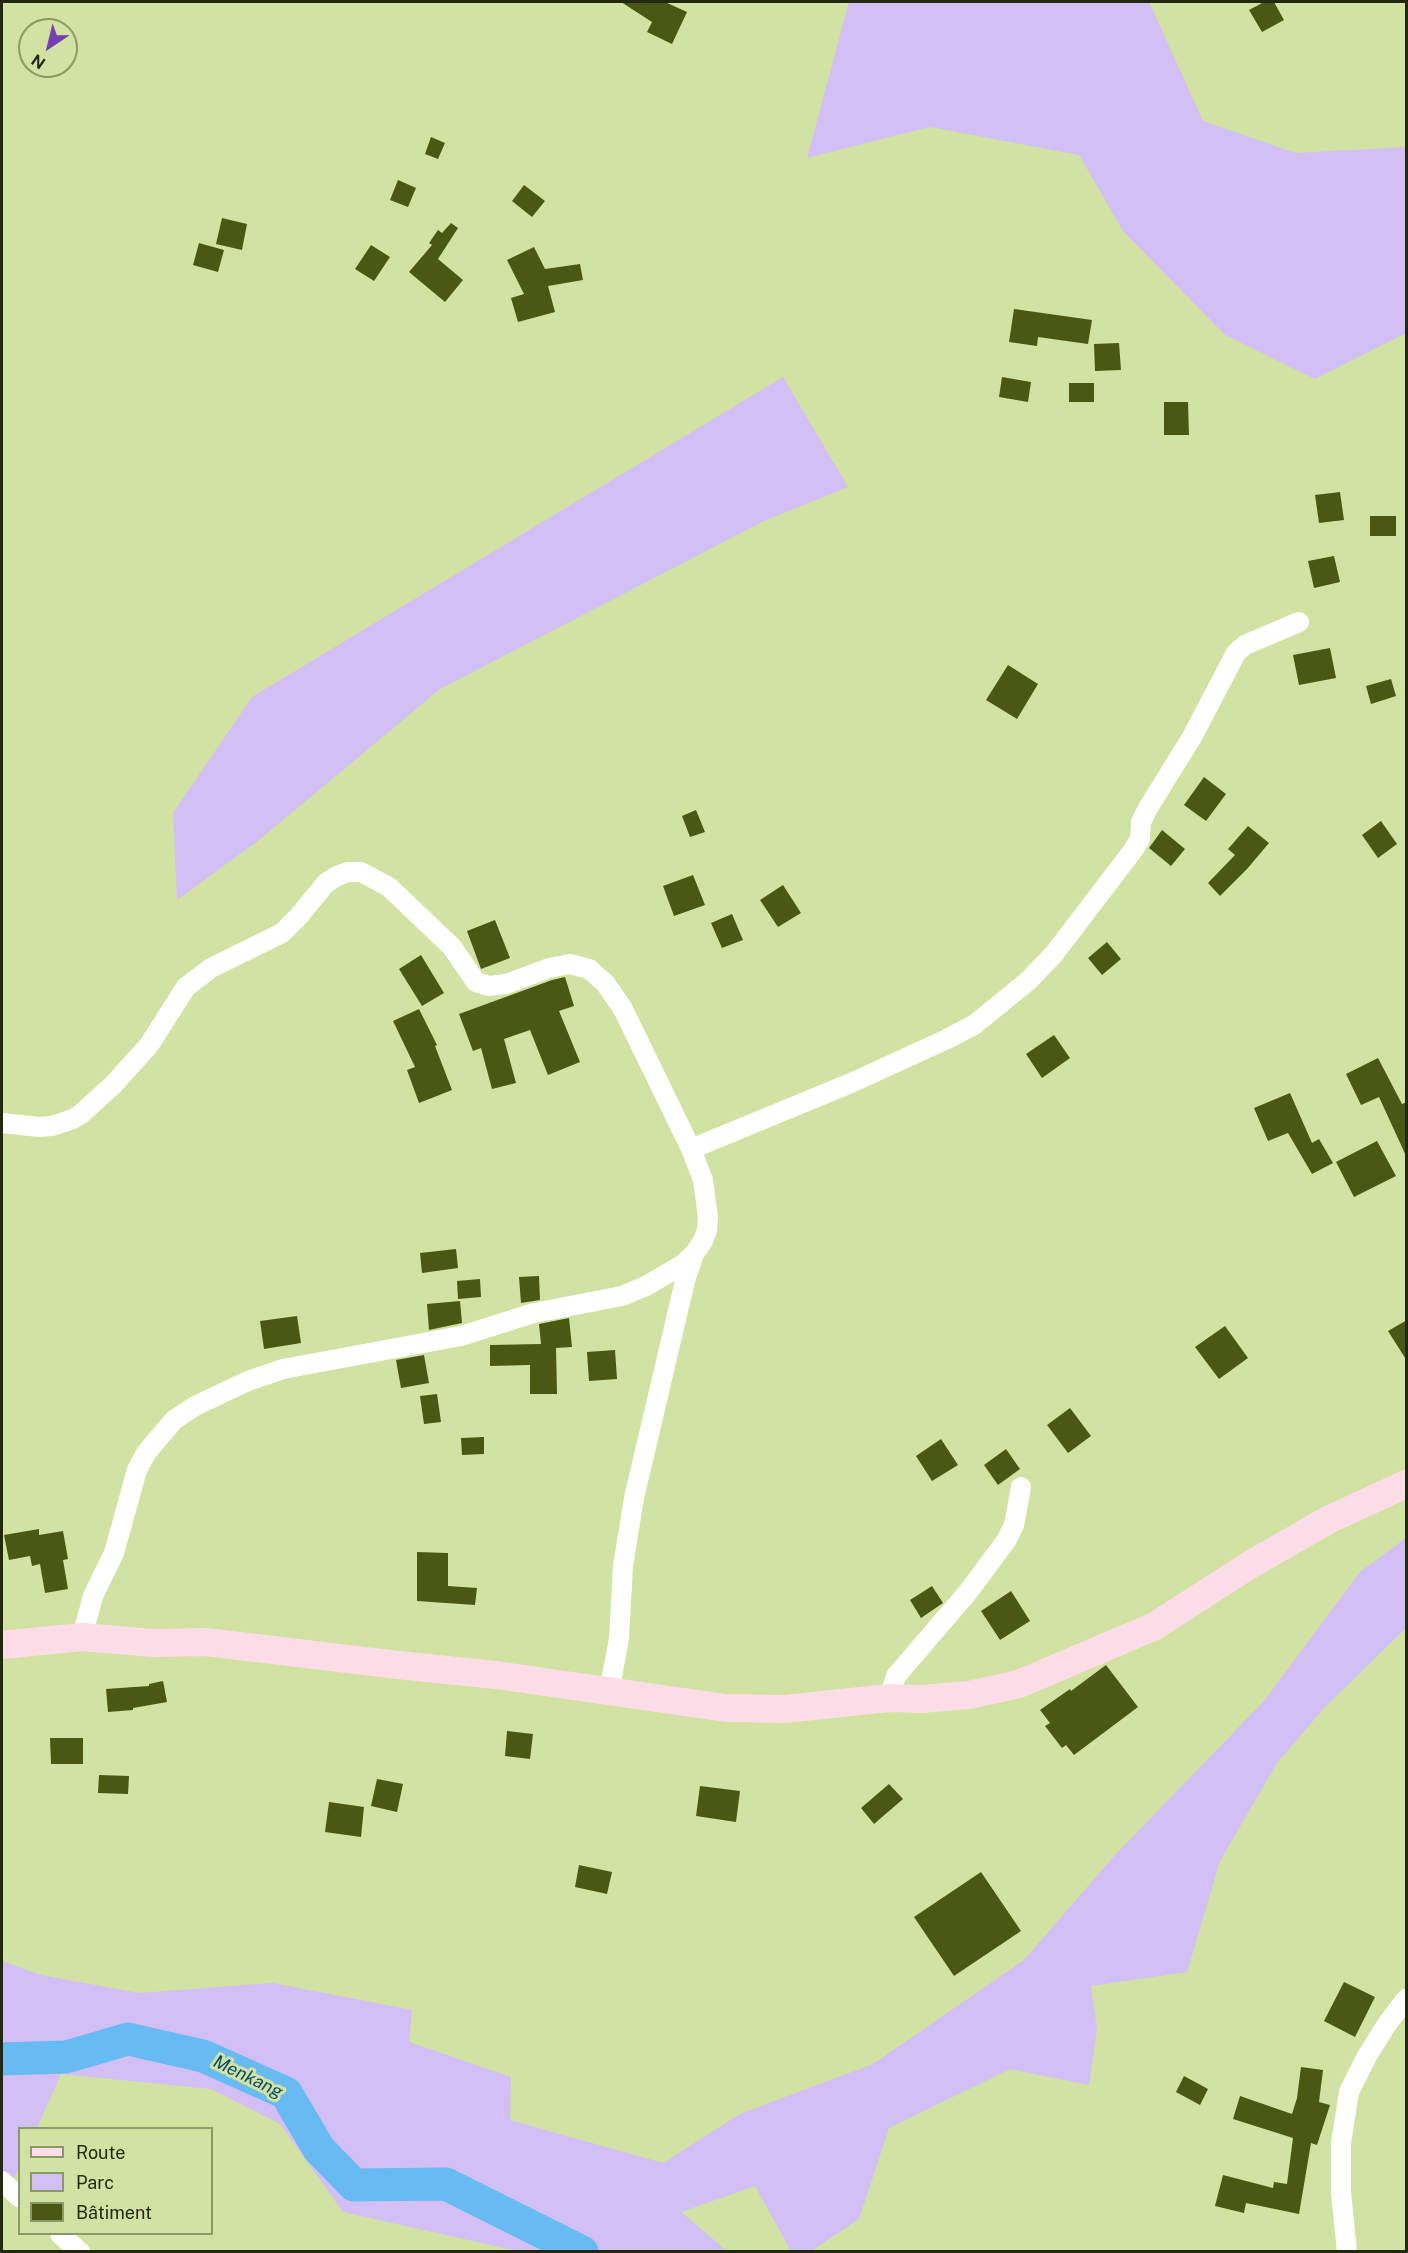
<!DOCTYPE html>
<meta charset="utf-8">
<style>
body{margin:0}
#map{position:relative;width:1408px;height:2253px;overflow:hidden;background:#d1e2a2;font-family:"Public Sans",sans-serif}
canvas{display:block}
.frame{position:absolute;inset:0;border:3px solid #22280f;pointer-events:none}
.legend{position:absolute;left:18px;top:2127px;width:195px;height:108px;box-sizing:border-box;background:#d1e2a2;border:2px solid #8b9867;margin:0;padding:8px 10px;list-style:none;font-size:18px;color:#22280f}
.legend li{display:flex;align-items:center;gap:12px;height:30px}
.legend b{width:30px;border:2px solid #8b9867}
.north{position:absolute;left:18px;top:18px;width:60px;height:60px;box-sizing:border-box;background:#d1e2a2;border:2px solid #8b9867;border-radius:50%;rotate:215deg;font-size:16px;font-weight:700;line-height:24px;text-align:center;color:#22280f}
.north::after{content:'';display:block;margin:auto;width:21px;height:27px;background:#743fb5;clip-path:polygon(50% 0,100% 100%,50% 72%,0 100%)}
</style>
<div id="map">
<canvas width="1408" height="2253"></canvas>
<div class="frame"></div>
<ul class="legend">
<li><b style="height:8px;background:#fcdde7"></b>Route</li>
<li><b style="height:16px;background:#d2bff5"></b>Parc</li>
<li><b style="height:16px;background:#4a5814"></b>Bâtiment</li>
</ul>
<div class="north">N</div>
</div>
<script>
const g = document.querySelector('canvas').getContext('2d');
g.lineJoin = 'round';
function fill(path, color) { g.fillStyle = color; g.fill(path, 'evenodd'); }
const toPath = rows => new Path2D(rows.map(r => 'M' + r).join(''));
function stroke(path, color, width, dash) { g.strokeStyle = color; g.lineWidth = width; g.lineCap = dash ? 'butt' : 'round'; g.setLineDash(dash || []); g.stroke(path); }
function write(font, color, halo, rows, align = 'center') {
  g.font = font + ' "Public Sans",sans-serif'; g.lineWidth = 6; g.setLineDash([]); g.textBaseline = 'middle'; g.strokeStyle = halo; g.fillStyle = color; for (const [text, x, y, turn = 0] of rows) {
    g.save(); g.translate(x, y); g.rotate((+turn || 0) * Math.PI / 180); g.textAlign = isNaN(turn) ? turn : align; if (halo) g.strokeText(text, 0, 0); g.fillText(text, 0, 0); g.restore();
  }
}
fill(toPath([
 [849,2,1149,2,1203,121,1296,153,1406,147,1406,333,1315,379,1225,335,1123,231,1079,155,930,127,807,158],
 [783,377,848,487,764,521,440,689,259,840,177,900,173,813,252,697],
 [1406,1538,1406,1628,1325,1707,1277,1763,1220,1861,1187,1972,1091,1986,1097,2029,1089,2085,1010,2069,889,2128,859,2219,811,2251,791,2251,755,2186,681,2212,727,2251,518,2251,343,2212,280,2124,211,2089,61,2074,37,2128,20,2128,19,2167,11,2185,2,2180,2,1961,41,1975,139,1993,273,1983,412,2010,409,2042,511,2077,510,2120,663,2163,740,2114,873,2064,1024,1960,1115,1855,1264,1701,1360,1572]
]), '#d2bff5');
stroke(toPath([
 [2,2059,66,2057,128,2039,203,2056,286,2093,319,2149,354,2185,446,2184,582,2252]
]), '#68baf3', 33);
fill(toPath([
 [621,2,665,2,687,12,672,44,647,32,652,22],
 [1264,2,1274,2,1284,20,1262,32,1249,10],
 [431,137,445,143,438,159,425,154],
 [398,180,416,188,408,207,390,200],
 [524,185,545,201,532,217,512,201],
 [222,218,247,224,242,250,216,244],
 [451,223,458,228,438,259,463,280,445,302,409,272,432,245,429,243,438,230,442,233],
 [199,243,224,250,218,272,193,265],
 [371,245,390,257,374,281,355,269],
 [534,247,545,269,580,264,583,280,548,286,555,312,518,322,511,298,524,294,507,260],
 [1014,309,1092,320,1088,344,1038,337,1037,346,1009,342],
 [1119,343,1121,370,1095,371,1094,344],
 [1002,377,1031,382,1028,402,999,397],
 [1069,383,1094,383,1094,402,1069,402],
 [1164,402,1188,402,1189,435,1164,435],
 [1340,492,1344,520,1319,523,1315,495],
 [1370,516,1396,516,1396,536,1370,536],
 [1334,556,1340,582,1314,588,1308,561],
 [1330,648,1336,678,1299,685,1293,655],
 [1008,665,1038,684,1017,719,986,700],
 [1391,679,1396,696,1371,704,1366,686],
 [1204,777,1226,794,1206,821,1184,805],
 [696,810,705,832,690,837,682,816],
 [1381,821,1397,844,1378,858,1362,835],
 [1248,826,1269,843,1247,869,1220,896,1208,883,1235,855,1228,849],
 [1162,830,1185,849,1171,866,1149,848],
 [693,875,705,905,674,916,663,886],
 [783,885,801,913,778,927,760,900],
 [732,914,743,940,722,948,711,923],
 [495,920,510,958,481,969,467,931],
 [1107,942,1121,959,1102,975,1088,958],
 [421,955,444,993,422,1006,399,969],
 [565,977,574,1006,559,1011,580,1062,548,1075,530,1030,504,1039,516,1083,492,1089,481,1048,473,1051,459,1014,552,980],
 [419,1009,437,1045,435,1046,452,1090,419,1103,407,1070,415,1067,393,1021],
 [1054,1035,1070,1058,1042,1078,1026,1054],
 [1378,1058,1402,1104,1407,1102,1407,1158,1379,1097,1361,1105,1346,1074],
 [1290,1093,1312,1143,1319,1139,1333,1163,1312,1174,1288,1133,1268,1141,1254,1108],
 [1377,1141,1396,1176,1354,1197,1336,1162],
 [456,1249,458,1268,422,1273,420,1253],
 [539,1276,540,1300,521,1303,519,1277],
 [480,1279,481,1297,458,1299,457,1281],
 [460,1301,462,1323,429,1330,427,1304],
 [297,1316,301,1343,264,1349,260,1321],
 [569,1318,572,1347,556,1348,557,1394,530,1394,530,1365,490,1366,490,1345,541,1344,539,1324],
 [1407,1320,1407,1361,1388,1331],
 [1225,1326,1248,1358,1219,1379,1195,1347],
 [615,1350,617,1379,589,1381,587,1352],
 [424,1355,429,1383,401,1388,396,1360],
 [437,1394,441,1422,424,1424,420,1396],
 [1070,1408,1091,1436,1068,1453,1047,1425],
 [484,1437,484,1454,462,1455,461,1438],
 [941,1439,958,1465,932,1481,916,1456],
 [1006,1449,1020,1469,998,1485,984,1465],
 [39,1529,39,1535,63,1531,68,1559,63,1560,68,1589,45,1593,40,1564,32,1566,30,1556,9,1560,4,1535],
 [417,1552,448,1553,448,1586,477,1588,475,1605,417,1601],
 [932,1586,943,1603,921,1618,910,1600],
 [1011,1591,1030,1621,1000,1640,981,1611],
 [1106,1665,1138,1707,1074,1755,1066,1745,1062,1748,1045,1726,1050,1723,1040,1710,1070,1689,1071,1691],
 [163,1681,167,1702,133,1708,133,1710,108,1712,106,1689,149,1686,149,1684],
 [507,1731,533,1734,530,1759,505,1756],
 [50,1738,83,1738,83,1764,51,1764],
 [99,1775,129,1776,128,1794,98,1793],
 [377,1779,403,1784,397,1812,371,1806],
 [889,1784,903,1799,874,1824,861,1808],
 [700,1786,740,1791,736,1822,696,1816],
 [329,1802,364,1807,361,1837,325,1832],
 [579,1865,612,1872,607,1894,575,1887],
 [981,1872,1021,1931,954,1976,914,1917],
 [1344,1982,1375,1997,1355,2037,1324,2021],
 [1301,2067,1323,2070,1319,2102,1330,2105,1317,2145,1311,2143,1299,2214,1246,2203,1244,2213,1215,2206,1223,2175,1273,2188,1274,2182,1287,2184,1293,2138,1233,2119,1240,2096,1292,2114,1297,2098],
 [1184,2076,1208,2089,1200,2105,1176,2092]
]), '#4a5814');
stroke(toPath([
 [2,1123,39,1127,52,1126,73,1119,81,1114,113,1085,149,1045,186,987,211,968,282,933,299,916,326,883,337,876,348,872,361,872,389,887,452,947,476,982,489,986,506,984,549,968,570,964,589,969,605,983,623,1009,691,1149,703,1180,708,1217,707,1230,703,1241,694,1254,682,1265,646,1286,622,1296,534,1313,461,1336,283,1369,248,1381,216,1396,195,1406,174,1420,146,1453,137,1470,114,1553,93,1596,82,1637],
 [691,1149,851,1083,947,1039,974,1025,1028,981,1054,954,1134,849,1140,839,1141,822,1148,808,1192,737,1236,653,1245,645,1299,622],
 [609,1692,619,1639,623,1566,634,1498,685,1281,694,1254],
 [889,1698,896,1676,968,1592,1006,1541,1014,1525,1021,1487],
 [2,2181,20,2198],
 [60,2234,80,2252],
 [1347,2252,1341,2192,1341,2143,1349,2092,1367,2056,1387,2024,1406,1999]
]), '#fff', 20);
stroke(toPath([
 [2,1645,82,1637,154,1643,206,1642,398,1665,496,1675,726,1708,785,1709,889,1698,922,1699,969,1695,1019,1684,1155,1626,1248,1566,1328,1520,1406,1484]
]), '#fcdde7', 28);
write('italic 18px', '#084b70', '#d1e2a2', [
 ["Menkang",248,2077,26]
]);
</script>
